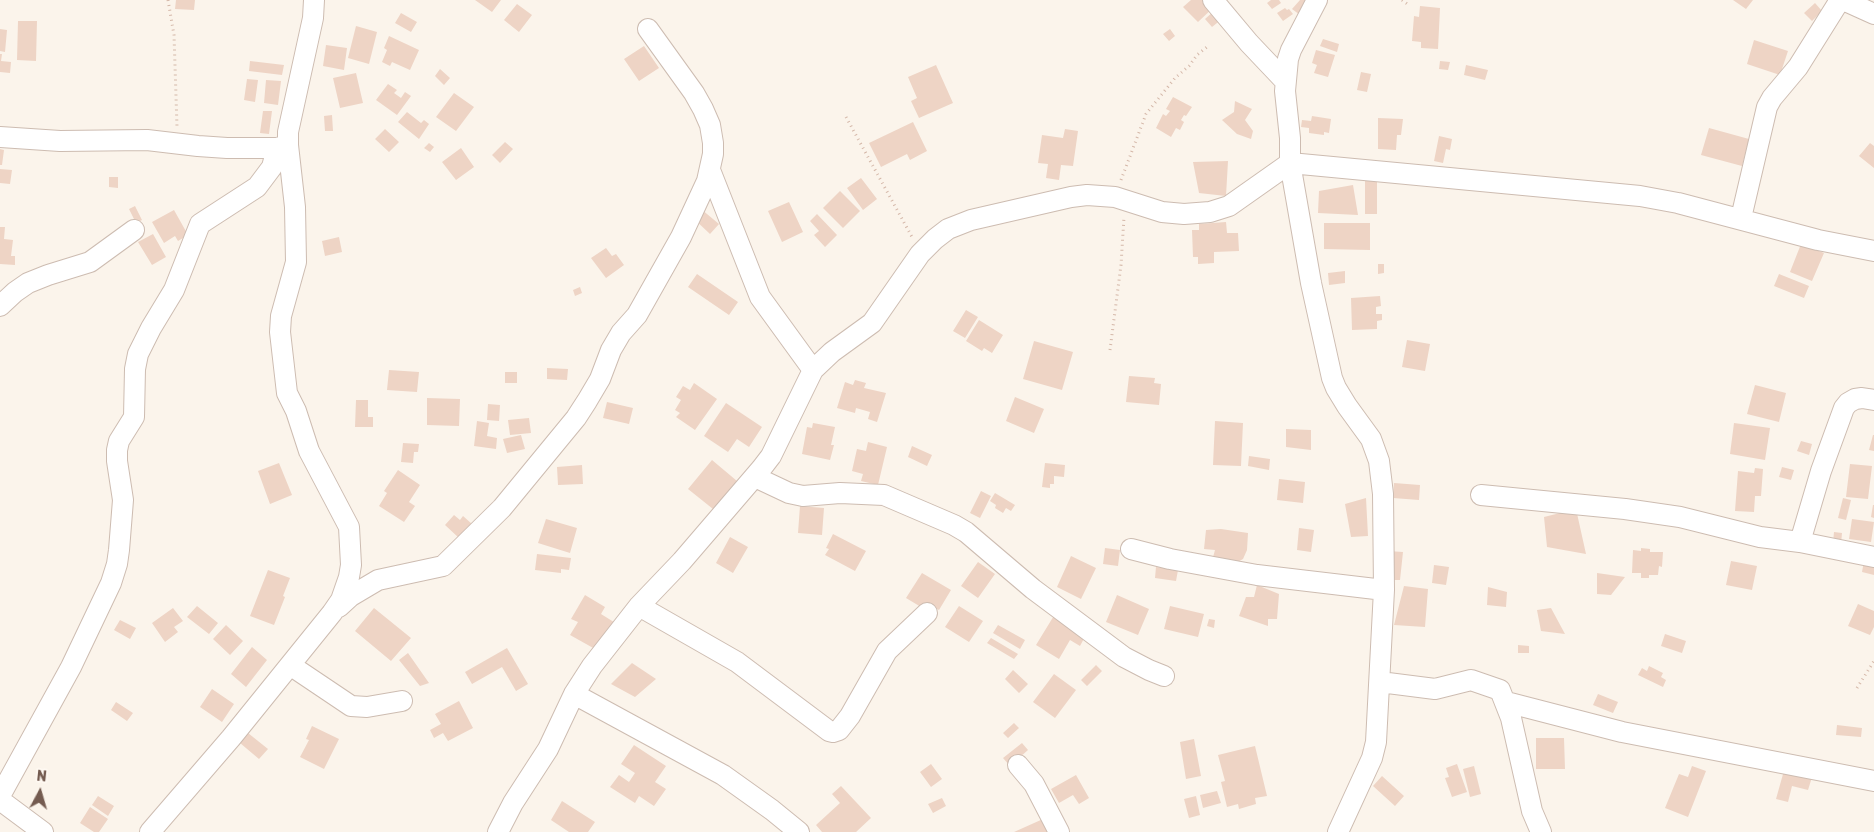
<!DOCTYPE html>
<style>
body{margin:0}
#map{position:relative;width:1874px;height:832px;overflow:hidden;background:#fbf4eb;font-family:Rubik,sans-serif}
canvas{display:block}
.north{position:absolute;left:15px;top:767px;width:50px;height:50px;-webkit-text-stroke:4px #fef8f1;paint-order:stroke;rotate:6deg;font-size:14px;font-weight:700;line-height:20px;text-align:center;color:#745b50}
.north::after{content:'';display:block;margin:auto;width:18px;height:22px;background:#745b50;clip-path:polygon(50% 0,100% 100%,50% 72%,0 100%)}
</style>
<div id="map">
<canvas width="1874" height="832"></canvas>
<div class="north">N</div>
</div>
<script>
const g = document.querySelector('canvas').getContext('2d');
g.lineJoin = 'round';
function fill(path, color) { g.fillStyle = color; g.fill(path, 'evenodd'); }
const toPath = rows => new Path2D(rows.map(r => 'M' + r).join(''));
function stroke(path, color, width, dash) { g.strokeStyle = color; g.lineWidth = width; g.lineCap = dash ? 'butt' : 'round'; g.setLineDash(dash || []); g.stroke(path); }
fill(toPath([
 [176,0,195,0,194,10,175,9],
 [475,0,501,0,492,12],
 [1191,0,1210,0,1215,6,1198,22,1183,7],
 [1271,0,1279,0,1281,3,1272,9,1267,3],
 [1300,0,1313,0,1300,15,1292,9],
 [1733,0,1753,0,1746,9],
 [1815,3,1822,11,1812,21,1804,13],
 [517,4,532,15,519,32,504,20],
 [1420,6,1440,8,1438,49,1421,48,1421,42,1412,41,1414,16,1419,17],
 [1285,8,1287,10,1289,9,1293,14,1283,21,1277,13],
 [1214,11,1222,19,1212,27,1205,19],
 [401,13,417,22,411,32,395,23],
 [18,21,37,21,36,61,17,60],
 [356,26,377,32,369,64,348,58],
 [0,29,7,30,5,52,0,51],
 [1170,29,1175,36,1169,41,1163,34],
 [389,36,419,50,410,70,392,62,390,66,382,62,387,50,384,48],
 [1323,39,1339,44,1337,52,1320,46],
 [1754,40,1788,51,1780,75,1747,64],
 [326,45,347,48,344,70,323,66],
 [644,46,659,68,639,81,624,59],
 [1316,50,1335,55,1328,77,1314,73,1317,65,1312,63],
 [0,54,2,54,1,61,11,62,10,73,0,72],
 [250,61,284,65,282,75,249,71],
 [1440,61,1450,62,1448,70,1439,69],
 [936,65,953,103,919,118,911,101,917,98,908,77],
 [1466,65,1488,70,1485,80,1464,75],
 [440,69,450,78,444,85,435,76],
 [1361,72,1371,74,1367,92,1357,90],
 [356,73,363,103,340,108,333,78],
 [247,79,258,80,255,102,244,100],
 [266,80,281,81,278,105,264,103],
 [388,84,397,90,394,93,401,98,405,92,411,96,397,115,376,100],
 [454,93,474,107,456,131,436,117],
 [1173,97,1192,107,1186,116,1184,115,1181,120,1184,122,1180,130,1176,128,1171,137,1156,128,1163,114,1166,116,1170,111,1166,109],
 [1235,101,1252,109,1245,120,1253,131,1251,139,1237,134,1222,120,1234,112],
 [263,111,272,111,269,134,260,133],
 [407,112,421,123,424,120,429,124,419,139,398,122],
 [332,115,333,131,325,131,324,116],
 [1312,116,1331,119,1329,133,1324,132,1324,135,1309,133,1309,128,1301,127,1302,120,1311,121],
 [1378,118,1403,119,1401,135,1397,135,1396,150,1378,149],
 [913,122,927,151,910,160,907,154,881,167,869,143],
 [1709,128,1749,139,1742,166,1701,155],
 [385,129,399,142,389,152,375,139],
 [1065,129,1078,131,1073,166,1061,165,1059,180,1046,178,1048,164,1038,163,1042,135,1063,138],
 [1439,136,1452,139,1450,150,1446,149,1443,163,1434,161],
 [505,142,513,149,500,163,492,155],
 [429,143,434,147,430,152,424,148],
 [1870,143,1874,146,1874,168,1859,156],
 [461,148,474,167,456,180,442,162],
 [0,149,4,150,2,165,0,165],
 [1228,161,1226,196,1199,193,1193,162],
 [0,169,12,170,10,184,0,183],
 [1365,175,1377,176,1377,214,1365,214],
 [109,177,118,177,118,188,109,187],
 [861,178,877,199,863,210,847,188],
 [1353,185,1358,215,1318,213,1319,191],
 [840,191,860,211,843,228,823,208],
 [789,202,803,232,782,242,768,211],
 [135,206,142,220,136,223,129,209],
 [701,209,719,224,710,234,693,218],
 [174,210,188,235,178,241,175,236,164,243,152,222],
 [817,214,837,235,825,247,814,235,819,231,810,221],
 [1226,222,1227,233,1238,233,1239,251,1214,252,1214,263,1198,264,1198,257,1193,257,1192,230,1199,230,1199,224],
 [1324,223,1370,223,1370,250,1324,249],
 [0,227,5,227,4,239,13,240,11,256,15,256,15,265,0,264],
 [153,234,166,257,152,265,138,242],
 [339,237,342,252,325,256,322,241],
 [1801,244,1824,253,1812,281,1790,272],
 [606,248,612,256,616,254,624,265,606,278,591,258],
 [1378,264,1384,264,1384,273,1378,274],
 [1345,271,1345,283,1329,285,1328,273],
 [697,274,738,302,729,315,688,287],
 [1779,274,1809,286,1804,298,1774,286],
 [580,287,582,293,575,296,573,290],
 [1380,296,1381,306,1376,307,1376,314,1382,314,1382,320,1377,321,1377,329,1352,330,1351,298],
 [966,310,978,317,965,338,953,331],
 [979,320,1003,335,992,353,984,348,982,351,966,341],
 [1407,340,1430,344,1425,371,1402,367],
 [1034,341,1073,352,1062,390,1023,379],
 [547,368,568,369,567,380,547,379],
 [389,370,419,372,417,392,387,390],
 [505,372,517,372,517,383,505,383],
 [1129,376,1155,378,1154,383,1161,384,1159,405,1126,402],
 [855,380,866,383,864,388,886,393,877,422,868,419,870,412,856,408,855,413,837,408,845,382,853,385],
 [694,383,717,399,695,430,676,417,680,413,675,410,681,400,676,397,683,386,690,390],
 [1755,385,1786,393,1779,422,1747,414],
 [1015,397,1044,409,1034,433,1006,421],
 [427,398,460,399,459,426,427,425],
 [356,400,368,400,368,417,373,417,373,427,355,427],
 [607,402,633,408,629,424,603,418],
 [726,403,762,427,749,447,737,439,728,452,704,436],
 [488,404,500,405,499,421,487,420],
 [529,418,531,433,510,435,508,420],
 [477,421,489,423,487,436,497,438,496,449,474,446],
 [1215,421,1243,423,1241,466,1213,465],
 [813,423,835,427,831,445,834,445,830,460,802,454,807,427,812,428],
 [1734,423,1770,428,1765,460,1730,454],
 [1286,429,1311,430,1311,450,1286,447],
 [521,435,525,449,507,453,503,439],
 [1873,435,1874,435,1874,451,1869,450],
 [1801,441,1812,444,1809,455,1797,451],
 [868,442,887,447,878,485,861,481,863,474,852,471,857,449,866,451],
 [403,443,419,444,418,452,414,452,413,463,401,462],
 [912,446,932,455,927,466,908,457],
 [1249,456,1270,459,1269,470,1248,466],
 [712,460,737,481,713,509,688,489],
 [279,463,292,495,270,504,258,471],
 [1045,463,1065,465,1064,477,1054,476,1054,484,1050,484,1050,488,1042,487],
 [1850,464,1872,466,1868,499,1846,497],
 [582,465,583,484,558,485,557,467],
 [1782,467,1794,470,1791,480,1779,477],
 [1755,468,1763,469,1761,496,1755,496,1754,512,1735,511,1738,471,1754,473],
 [398,470,420,485,409,502,415,506,404,522,379,506,387,493,384,491],
 [1279,479,1305,482,1303,503,1277,500],
 [1394,483,1420,485,1419,500,1393,498],
 [981,491,991,496,980,518,970,513],
 [995,493,1015,505,1011,511,1006,508,1003,513,995,508,996,505,990,501],
 [1366,498,1368,536,1351,537,1345,504],
 [1843,498,1851,500,1846,520,1838,518],
 [1873,505,1874,505,1874,518,1871,517],
 [800,506,824,508,822,535,798,533],
 [1576,509,1586,554,1547,547,1544,517],
 [454,515,460,520,463,516,472,524,459,538,445,525],
 [546,519,577,528,570,553,538,543],
 [1852,519,1874,522,1871,542,1849,539],
 [1299,528,1314,530,1311,552,1297,550],
 [1221,529,1248,533,1247,550,1243,559,1232,565,1212,561,1215,550,1204,549,1206,530],
 [1834,532,1842,533,1841,544,1833,543],
 [833,534,866,551,855,571,825,555,829,549,826,548],
 [730,537,748,547,733,573,716,563],
 [1105,548,1120,550,1118,566,1103,564],
 [1641,548,1650,549,1650,552,1663,552,1662,567,1659,566,1658,575,1649,575,1649,578,1641,578,1641,573,1632,573,1633,550,1641,551],
 [1388,551,1403,552,1400,580,1389,580],
 [537,554,571,558,569,570,561,569,561,573,535,570],
 [1071,556,1096,568,1081,599,1057,587],
 [1731,561,1757,566,1752,590,1726,585],
 [1864,561,1874,563,1874,575,1862,572],
 [978,562,995,574,978,598,961,586],
 [1434,565,1449,567,1446,585,1432,583],
 [1156,567,1178,570,1176,581,1155,578],
 [268,570,290,578,283,596,285,597,274,625,250,616],
 [922,573,951,590,939,610,934,607,931,613,906,598],
 [1597,573,1625,577,1611,595,1597,594],
 [1257,585,1279,594,1277,619,1268,619,1268,626,1239,616,1246,597,1254,597],
 [1404,586,1428,589,1425,627,1394,625],
 [1488,587,1507,592,1506,607,1487,605],
 [585,595,605,607,601,614,617,624,609,638,603,635,595,649,570,635,578,622,571,619],
 [1117,595,1149,609,1138,635,1106,622],
 [1858,604,1874,611,1874,627,1870,635,1848,626],
 [197,606,218,623,209,634,187,617],
 [959,606,983,621,969,642,945,627],
 [1170,606,1204,614,1198,637,1164,629],
 [173,608,183,621,174,627,178,632,165,642,152,623],
 [374,608,411,638,391,661,355,631],
 [1551,608,1565,634,1541,631,1537,610],
 [1055,614,1087,633,1080,646,1070,640,1059,659,1036,645],
 [1209,619,1215,620,1214,628,1207,626],
 [120,620,136,628,130,639,114,630],
 [226,625,243,641,230,655,213,639],
 [998,625,1025,640,1020,649,993,633],
 [1665,634,1686,641,1682,653,1661,646],
 [991,638,1018,654,1014,659,987,643],
 [1518,645,1529,646,1529,653,1518,653],
 [252,647,267,660,246,687,231,674],
 [507,648,528,684,516,691,502,667,472,684,465,672],
 [408,653,429,683,420,686,399,660],
 [632,663,656,679,635,697,611,684],
 [1096,665,1102,671,1087,686,1081,680],
 [1649,666,1663,673,1661,677,1666,680,1663,687,1638,675,1642,668,1647,671],
 [1013,670,1028,684,1019,693,1005,679],
 [1054,674,1076,690,1055,718,1033,702],
 [212,689,234,704,222,722,200,707],
 [1598,694,1618,702,1613,713,1593,705],
 [459,701,473,728,448,741,443,733,434,738,430,730,441,724,435,714],
 [116,702,133,713,127,721,111,710],
 [1014,723,1019,728,1008,738,1003,733],
 [1837,725,1862,728,1861,737,1836,735],
 [312,726,339,739,324,769,300,757,309,740,306,739],
 [248,733,268,749,259,759,240,743],
 [1536,738,1564,738,1565,769,1536,769],
 [1194,739,1201,776,1186,779,1180,742],
 [1022,743,1028,750,1010,766,1003,758],
 [634,745,666,766,655,782,666,789,654,806,639,796,635,803,610,787,619,775,629,782,635,773,621,764],
 [1255,746,1267,796,1255,798,1256,804,1239,809,1238,804,1227,807,1221,782,1225,781,1218,755],
 [931,764,942,779,931,787,920,772],
 [1457,764,1467,792,1452,797,1445,778,1449,777,1446,768],
 [1474,766,1481,794,1470,797,1463,769],
 [1692,766,1706,771,1688,817,1665,808,1679,774,1688,777],
 [1785,767,1813,774,1808,790,1792,786,1788,802,1776,799],
 [1076,775,1089,798,1079,804,1073,795,1059,803,1051,789],
 [1382,776,1404,796,1395,806,1373,786],
 [841,786,871,818,856,832,822,832,816,825,840,803,832,794],
 [1217,791,1221,803,1203,808,1200,795],
 [98,796,114,806,108,816,92,805],
 [1196,796,1200,815,1189,818,1184,799],
 [942,798,946,806,933,813,928,804],
 [562,801,595,822,588,832,569,832,551,820],
 [90,807,108,819,99,832,94,832,80,823],
 [1043,819,1049,832,1014,832]
]), '#eed4c5');
const minor = toPath([
 [1213,0,1249,43,1285,81],
 [1317,0,1291,50,1288,59,1285,91,1290,138,1290,163,1311,283,1332,378,1336,388,1347,406,1371,439,1379,461,1383,494,1384,590,1376,742,1372,758,1338,832],
 [1843,0,1874,14],
 [0,137,60,141,147,140,198,146,227,148,277,148,288,145],
 [710,170,760,297,813,370],
 [1741,218,1767,107,1772,98,1798,67,1840,0],
 [0,306,15,292,28,283,48,275,90,262,134,230],
 [755,477,789,493,803,496,840,493,884,495,954,525,966,532,1033,589,1124,657,1149,670,1164,676],
 [1481,495,1625,509,1680,517,1760,537,1800,542,1874,557],
 [1800,542,1821,471,1844,408,1848,403,1855,399,1862,398,1874,400],
 [1131,549,1170,559,1257,575,1384,590],
 [639,606,737,662,829,731,833,732,839,730,850,716,887,651,927,613],
 [339,607,351,596,378,580,443,566,502,508,576,418,587,401,600,379,611,350,621,333,637,315,681,237,707,181,713,154,713,143,710,125,703,109,694,93,648,29],
 [290,665,351,706,367,707,402,701],
 [1380,682,1435,689,1471,680,1500,690,1511,718,1532,811,1541,832],
 [574,694,723,775,772,810,799,832],
 [1506,702,1622,732,1874,781],
 [1018,765,1034,784,1059,832],
 [0,796,71,667,111,583,117,564,119,550,123,500,117,461,117,450,119,441,134,417,135,369,138,354,151,328,174,290,200,224,257,187,272,167,277,148],
 [0,800,43,832],
 [150,832,231,738,332,613,341,600,349,577,351,565,349,527,309,451,296,411,287,393,280,332,281,316,296,262,295,207,288,145,288,132,313,18,314,0],
 [498,832,513,803,548,749,574,694,592,666,639,606,682,561,761,469,771,456,813,370,832,352,872,323,920,254,935,239,948,229,971,220,1071,197,1087,195,1115,197,1162,212,1184,214,1210,212,1229,206,1290,163,1640,196,1678,203,1818,240,1874,251]
]);
stroke(minor, '#cdbcb1', 22);
stroke(toPath([
 [168,0,174,35,177,127],
 [1402,0,1410,6],
 [846,117,912,237],
 [1121,180,1146,114,1175,78,1189,66,1197,55,1207,47],
 [1110,350,1121,265,1124,217],
 [1857,688,1874,661]
]), '#d4b7a8', 3, [1, 4]);
stroke(minor, '#fff', 20);
</script>
